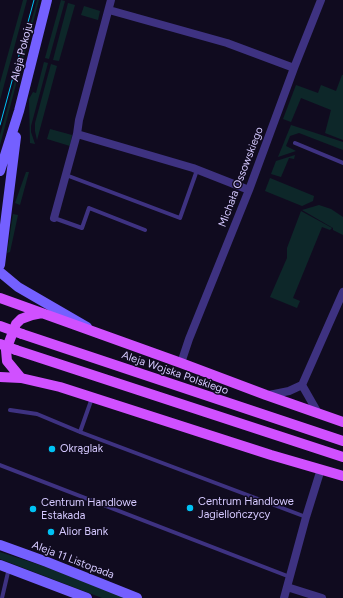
<!DOCTYPE html>
<meta charset="utf-8">
<style>
body{margin:0}
canvas{display:block;background:#100b1f}
</style>
<canvas width="343" height="598"></canvas>
<script>
const g = document.querySelector('canvas').getContext('2d');
g.lineJoin = 'round';
function fill(path, color) { g.fillStyle = color; g.fill(path, 'evenodd'); }
const toPath = rows => new Path2D(rows.map(r => 'M' + r).join(''));
function stroke(path, color, width, dash) { g.strokeStyle = color; g.lineWidth = width; g.lineCap = dash ? 'butt' : 'round'; g.setLineDash(dash || []); g.stroke(path); }
function write(font, color, halo, rows, align = 'center') {
  g.font = font + ' Figtree,sans-serif'; g.lineWidth = 3; g.setLineDash([]); g.textBaseline = 'middle'; g.strokeStyle = halo; g.fillStyle = color; for (const [text, x, y, turn = 0] of rows) {
    g.save(); g.translate(x, y); g.rotate((+turn || 0) * Math.PI / 180); g.textAlign = isNaN(turn) ? turn : align; if (halo) g.strokeText(text, 0, 0); g.fillText(text, 0, 0); g.restore();
  }
}
fill(toPath([
 [23,0,27,0,0,100,0,83],
 [37,0,39,0,19,75,18,75,18,77,0,145,0,135],
 [61,0,65,1,49,59,45,58],
 [68,3,75,5,59,61,53,60],
 [84,6,100,11,98,20,81,15],
 [44,62,48,63,31,126,31,132,35,144,30,143,29,99,33,92,36,93],
 [51,64,57,66,37,140,35,131,35,123],
 [342,75,343,75,343,140,325,133,331,110,301,98,291,122,283,119,296,85,318,93,321,85,336,91],
 [291,125,343,142,343,150,299,133,290,136,286,146,296,151,278,157],
 [50,129,72,135,70,146,47,139],
 [295,155,294,159,289,158,281,177,271,174,276,161],
 [26,172,29,172,20,205,15,203],
 [270,178,314,196,313,201,302,206,265,191],
 [319,205,331,209,343,217,343,235,333,230,333,228,302,210],
 [301,211,332,228,330,230,322,227,293,298,300,301,297,308,270,297,287,258,287,248],
 [13,214,18,215,10,252,7,253],
 [0,552,43,566,126,598,102,598,0,559]
]), '#0d2729');
stroke(toPath([
 [295,143,343,163],
 [66,175,180,218,196,173],
 [54,218,82,228,89,208,145,230],
 [10,410,37,414,80,432,306,517],
 [80,432,92,398],
 [0,465,290,577],
 [2,598,9,568]
]), '#3e3281', 4);
stroke(toPath([
 [109,10,227,43,294,68],
 [77,134,193,168,249,190],
 [54,218,77,134,79,120,111,0],
 [181,363,189,339,249,190,294,68,321,0],
 [302,385,318,413],
 [269,395,289,391,302,385,343,292],
 [287,587,322,598],
 [284,598,306,517,321,469]
]), '#3e3281', 8);
stroke(toPath([
 [0,171,19,111,47,0],
 [0,265,16,137],
 [0,272,18,287,87,327],
 [0,545,47,562,137,598],
 [0,565,87,598]
]), '#7460ff', 10);
stroke(toPath([
 [0,298,181,363,266,395,343,422],
 [22,334,343,441],
 [16,350,343,457],
 [0,377,21,378,60,387,271,455,343,476],
 [21,378,7,361,6,350,16,324,21,319,32,315,42,313]
]), '#d050ff', 10);
stroke(toPath([
 [0,125,34,0]
]), '#00c2f4', 1);
stroke(toPath([
 [0,326,22,334],
 [0,344,16,350]
]), '#d050ff', 10);
for (const [x, y, r, color] of [
 [52,449,4,"#00c2f4"],
 [190,508,4,"#00c2f4"],
 [33,509,4,"#00c2f4"],
 [51,532,4,"#00c2f4"]
]) { const dot = new Path2D(); dot.arc(x, y, r, 0, 2 * Math.PI); g.fillStyle = color; g.fill(dot); stroke(dot, '#100b1f', 1.5); }
write('11px', '#d5c9ff', '#100b1f', [
 ["Aleja Pokoju",22,52,-76],
 ["Michała Ossowskiego",241,177,-69],
 ["Aleja Wojska Polskiego",175,373,19],
 ["Aleja 11 Listopada",73,560,21]
]);
write('11px', '#d5c9ff', '#100b1f', [
 ["Okrąglak",60,449],
 ["Centrum Handlowe",198,502],
 ["Jagiellończycy",198,515],
 ["Centrum Handlowe",41,503],
 ["Estakada",41,516],
 ["Alior Bank",59,532]
], 'left');
</script>
